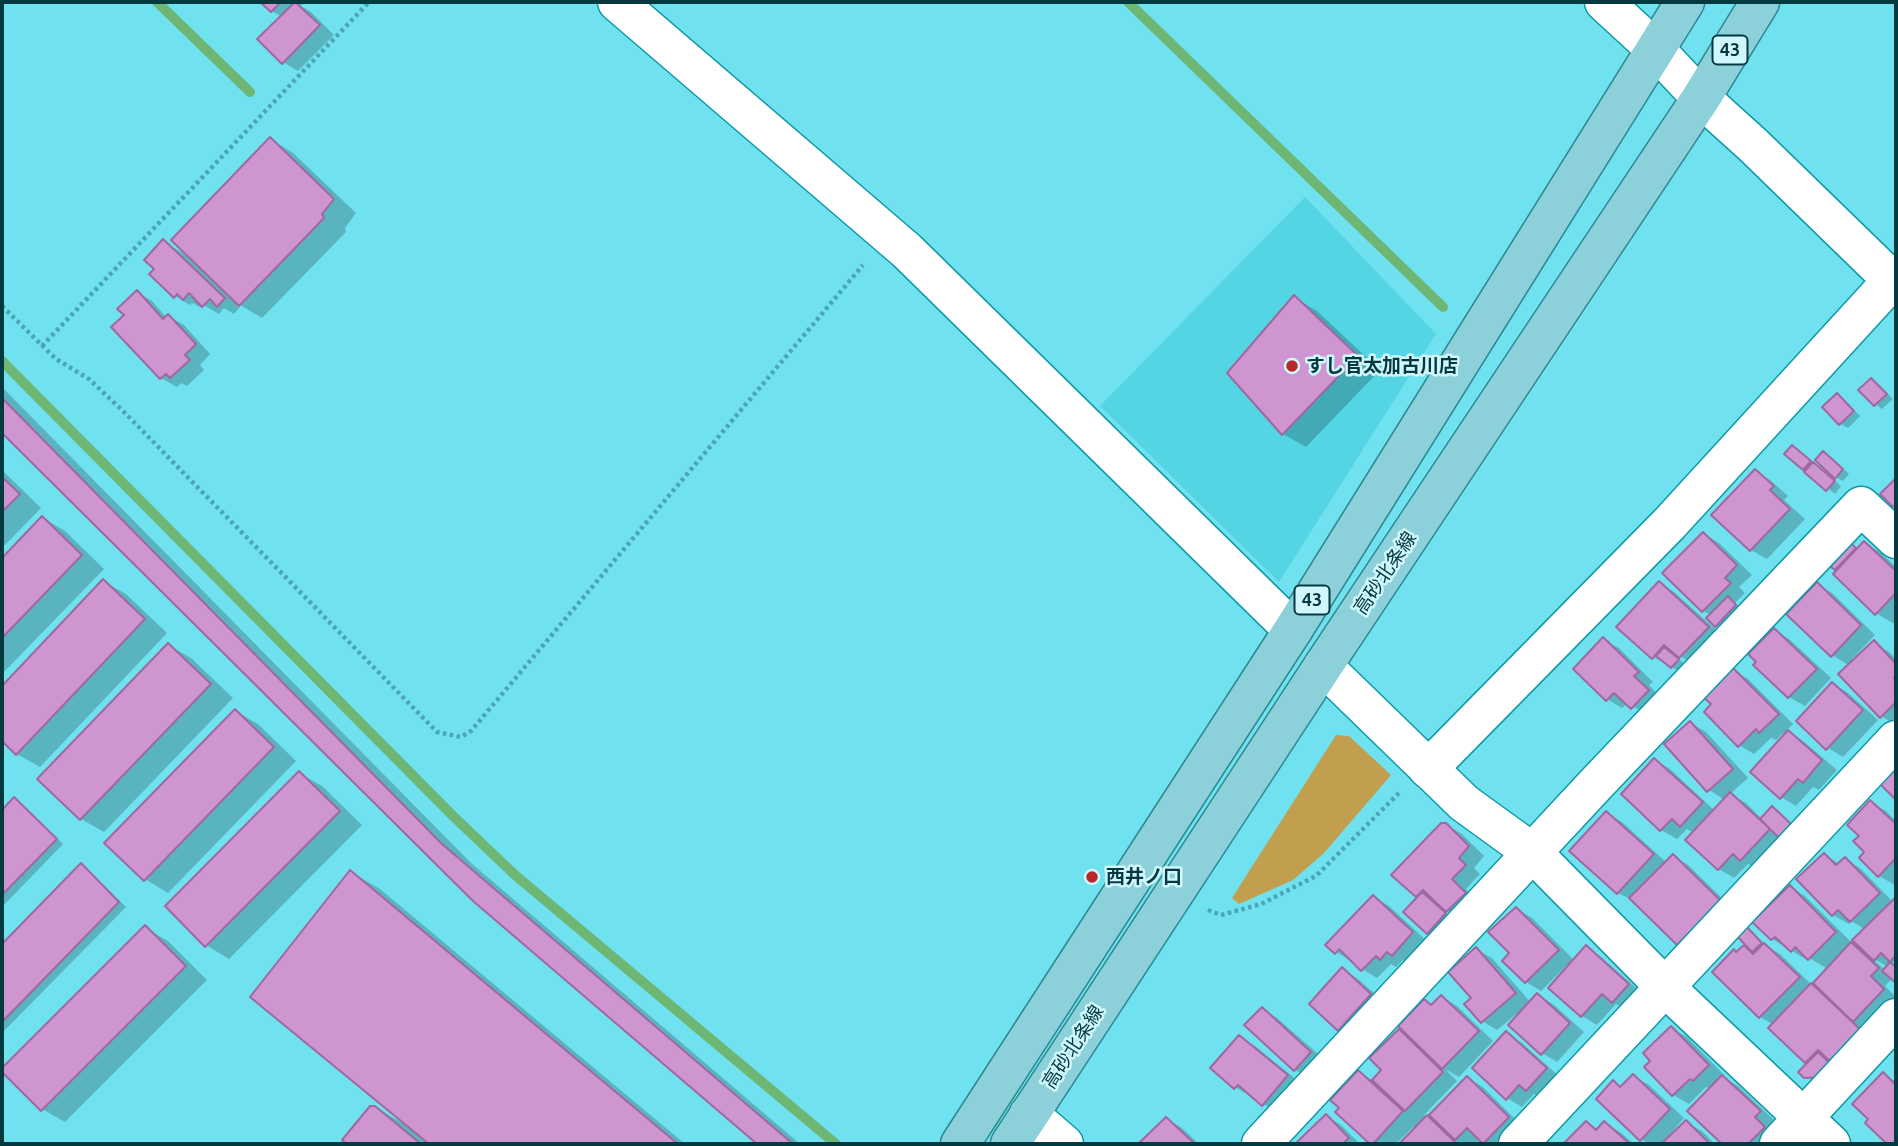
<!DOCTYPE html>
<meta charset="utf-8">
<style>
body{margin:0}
#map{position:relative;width:1898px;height:1146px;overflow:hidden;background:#70e1ef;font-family:Ubuntu,sans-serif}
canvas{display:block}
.frame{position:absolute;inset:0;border:4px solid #03393f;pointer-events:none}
</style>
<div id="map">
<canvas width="1898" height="1146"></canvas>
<div class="frame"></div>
</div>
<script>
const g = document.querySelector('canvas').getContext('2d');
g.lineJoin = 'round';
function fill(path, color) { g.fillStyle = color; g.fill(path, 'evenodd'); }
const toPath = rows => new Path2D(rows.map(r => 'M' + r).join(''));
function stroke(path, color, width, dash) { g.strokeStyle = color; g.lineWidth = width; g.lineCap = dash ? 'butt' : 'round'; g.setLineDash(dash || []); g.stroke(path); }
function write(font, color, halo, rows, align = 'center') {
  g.font = font + ' Ubuntu,"Noto Sans JP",sans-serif'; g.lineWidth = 5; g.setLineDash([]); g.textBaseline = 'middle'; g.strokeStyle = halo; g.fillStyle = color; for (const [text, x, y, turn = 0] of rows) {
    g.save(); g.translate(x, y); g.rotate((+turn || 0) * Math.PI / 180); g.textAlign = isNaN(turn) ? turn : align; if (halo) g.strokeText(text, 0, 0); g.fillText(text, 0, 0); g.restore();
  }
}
fill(toPath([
 [1305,197,1436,334,1279,582,1100,406]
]), '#53d5e4');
fill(toPath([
 [1336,735,1349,736,1391,775,1324,853,1293,880,1239,904,1232,898]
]), '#c29f4e');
fill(toPath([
 [263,2,305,2,301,6,311,12,334,35,298,71,283,62,282,17,272,11],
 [270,139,293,153,356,213,345,228,346,232,262,318,235,302,239,308,234,314,224,308,219,314,202,304,200,307,192,303,190,305,175,296,157,269,164,242,186,255],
 [137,292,152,301,167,318,168,316,184,325,210,354,200,365,204,370,187,386,181,383,177,387,161,378,114,327,126,315],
 [1295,298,1317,311,1380,370,1306,447,1283,434],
 [1871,380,1879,385,1893,399,1882,409,1875,404],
 [2,387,471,863,800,1144,760,1144,474,900,2,431],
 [1837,395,1844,400,1860,416,1848,428,1841,424,1824,407],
 [1793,447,1841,486,1835,494,1804,469],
 [1824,453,1831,457,1849,474,1843,481,1836,477],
 [2,470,41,508,2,548],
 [1755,471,1770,480,1788,496,1784,500,1805,519,1767,559,1751,550,1714,515],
 [43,518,65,531,104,569,2,674,2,560],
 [1704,534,1719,543,1752,575,1739,587,1745,593,1735,603,1743,610,1723,629,1716,625,1711,615,1703,611,1665,573],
 [1848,542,1858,550,1865,543,1880,552,1896,567,1896,625,1876,613,1836,569],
 [103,581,126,594,167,633,40,767,17,754,2,739,2,688],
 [1659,583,1674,592,1723,636,1696,666,1677,654,1675,656,1685,664,1679,671,1653,657],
 [1817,584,1832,593,1875,635,1852,659,1854,661,1874,643,1889,652,1896,659,1896,725,1881,716,1850,666,1832,655],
 [1774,630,1789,639,1831,678,1805,706,1789,697,1755,665],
 [1603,640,1619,648,1653,682,1649,685,1663,700,1648,716,1628,703,1622,708,1607,699],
 [168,645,191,658,233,698,104,832,81,819],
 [1733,670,1748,679,1793,724,1786,731,1803,741,1837,770,1819,790,1813,787,1796,806,1781,797,1785,735,1783,733,1776,740,1771,738,1754,754,1739,745],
 [1833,684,1848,693,1878,720,1843,757,1828,748],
 [235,711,258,724,296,761,168,893,145,879],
 [1691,723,1706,732,1748,778,1730,794,1746,803,1762,819,1772,808,1780,813,1798,830,1756,869,1748,864,1734,878,1719,869,1694,833,1687,829,1677,839,1661,830,1623,794,1654,760,1670,769,1715,811,1725,800,1709,790],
 [299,773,322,786,362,825,229,959,206,945],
 [14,800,21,804,63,844,2,907,2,812],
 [1870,802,1886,811,1896,821,1896,883,1895,885,1879,876,1861,858,1867,852,1861,836],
 [1606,813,1622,822,1667,863,1673,856,1688,865,1735,911,1694,953,1678,944,1634,901,1618,893,1572,851],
 [1446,825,1462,834,1484,856,1474,868,1480,874,1466,889,1480,903,1462,920,1444,909,1443,911,1452,919,1436,936,1428,932,1420,897,1417,895],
 [1824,855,1840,864,1845,859,1860,868,1893,902,1896,900,1896,964,1893,962,1892,963,1896,967,1896,981,1893,978,1885,986,1896,997,1896,1002,1813,1081,1805,1076,1809,1063,1770,1028,1774,1025,1760,1017,1714,972,1744,947,1755,952,1738,934,1745,928,1752,932,1766,946,1780,954,1814,987,1823,992,1828,969,1809,958,1807,960,1772,939,1790,887,1805,896,1851,942,1849,943,1866,953,1866,930,1851,921,1849,924,1833,915],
 [1876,960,1888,967,1885,970,1875,961],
 [81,865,88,870,126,907,2,1033,2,946],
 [351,872,380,889,685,1144,431,1144,428,1141,426,1144,350,1144,345,1140,375,1107,404,1124,405,1122],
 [1374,897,1389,906,1428,942,1408,963,1403,960,1396,967,1391,964,1377,978,1362,969,1352,960,1351,961,1336,952],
 [1517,909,1532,918,1575,961,1586,948,1601,957,1643,994,1628,1011,1616,1004,1597,1025,1582,1016,1568,968,1566,966,1541,991,1526,982,1512,953],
 [145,928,168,941,207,980,65,1122,42,1109],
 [1477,950,1492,958,1531,1003,1537,995,1553,1004,1584,1032,1557,1062,1542,1053,1520,1011,1497,1030,1482,1021,1473,998],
 [1342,970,1358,979,1386,1004,1355,1038,1339,1029],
 [1442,997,1457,1006,1493,1041,1459,1077,1447,1070,1447,1071,1457,1081,1424,1115,1439,1124,1467,1078,1483,1087,1523,1127,1506,1144,1488,1144,1481,1139,1475,1144,1466,1144,1460,1141,1462,1144,1401,1144,1416,1129,1413,1127,1396,1144,1372,1144,1338,1112,1358,1072,1374,1081,1384,1070,1399,1031,1411,1038,1424,1001,1433,1006],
 [1262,1009,1277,1018,1326,1061,1311,1078,1295,1070,1247,1025],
 [1671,1028,1687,1037,1724,1075,1722,1077,1738,1086,1775,1121,1772,1144,1724,1144,1690,1111,1711,1089,1706,1087,1689,1104,1673,1095],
 [1506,1034,1522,1043,1561,1078,1542,1099,1534,1094,1522,1107,1507,1098],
 [1240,1037,1255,1046,1303,1085,1279,1113,1263,1104,1252,1095,1250,1096,1235,1087],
 [1883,1074,1896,1082,1896,1144,1889,1144,1867,1123],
 [1633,1076,1649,1085,1684,1118,1671,1133,1673,1135,1686,1122,1702,1131,1715,1144,1650,1144,1641,1139,1613,1083,1622,1088],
 [1326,1116,1341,1125,1360,1144,1298,1144],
 [1166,1119,1182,1128,1199,1144,1141,1144],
 [1587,1123,1599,1130,1605,1123,1620,1132,1634,1144,1566,1144]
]), '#0003');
stroke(toPath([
 [157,2,250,92],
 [1128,2,1443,307],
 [2,361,453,816,515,875,836,1144]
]), '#6db673', 10);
const building = toPath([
 [260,2,281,2,271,12,260,2],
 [295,2,320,25,282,64,257,39,295,2],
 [270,137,334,199,322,214,324,218,239,306,171,240,270,137],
 [163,239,225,298,217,307,210,299,202,307,189,293,183,300,177,294,174,298,149,274,154,269,144,260,163,239],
 [137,290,163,319,168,314,196,344,185,355,190,360,170,378,166,374,160,379,111,327,124,315,117,309,137,290],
 [1294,295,1358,356,1282,435,1227,373,1294,295],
 [1871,378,1887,394,1874,406,1858,390,1871,378],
 [1837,393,1854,411,1839,425,1822,407,1837,393],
 [2,398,442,844,793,1144,757,1144,473,901,2,433,2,398],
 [1792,445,1811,461,1803,470,1784,454,1792,445],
 [1823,451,1843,469,1835,479,1815,460,1823,451],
 [1813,462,1835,481,1826,491,1804,472,1813,462],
 [1755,469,1774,486,1770,490,1790,509,1750,551,1711,515,1755,469],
 [2,477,20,494,2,512,2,477],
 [1896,478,1896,504,1893,507,1880,494,1896,478],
 [42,516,82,555,2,638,2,558,42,516],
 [1703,532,1737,565,1725,578,1731,583,1702,612,1662,573,1703,532],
 [1847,540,1856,548,1835,570,1826,563,1847,540],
 [1864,541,1896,571,1896,593,1875,615,1833,574,1864,541],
 [103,579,145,619,16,755,2,741,2,686,103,579],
 [1659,581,1709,627,1679,658,1664,645,1652,659,1616,627,1659,581],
 [1817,582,1861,625,1831,657,1786,614,1817,582],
 [1728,596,1736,605,1715,627,1706,618,1728,596],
 [1774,628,1817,669,1788,698,1753,665,1756,662,1748,654,1774,628],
 [1603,637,1639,672,1634,676,1649,690,1631,709,1614,693,1606,701,1573,669,1603,637],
 [1874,640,1896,664,1896,676,1894,678,1896,681,1896,702,1880,718,1838,674,1874,640],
 [168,643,211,684,80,820,37,779,168,643],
 [1664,647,1679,659,1671,668,1656,656,1664,647],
 [1733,668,1779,714,1759,733,1756,729,1738,747,1704,712,1711,704,1703,697,1733,668],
 [1832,682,1863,710,1826,750,1796,721,1832,682],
 [235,709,274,747,144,881,104,843,235,709],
 [1690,721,1733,769,1707,792,1664,744,1690,721],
 [1788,730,1822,760,1803,783,1798,779,1780,799,1750,772,1788,730],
 [1654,758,1703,802,1680,827,1672,819,1660,831,1621,794,1654,758],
 [1896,769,1896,800,1880,784,1896,769],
 [299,771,340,811,205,947,165,906,299,771],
 [1730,792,1770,829,1740,861,1733,854,1718,870,1685,840,1730,792],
 [14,797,57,839,2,895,2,810,14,797],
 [1870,800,1896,824,1896,858,1878,877,1859,858,1864,852,1853,841,1859,836,1847,825,1870,800],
 [1772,806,1792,825,1779,838,1760,819,1772,806],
 [1606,811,1654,854,1617,894,1569,851,1606,811],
 [1441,823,1446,823,1469,846,1459,858,1466,865,1452,879,1466,893,1446,912,1423,890,1416,897,1391,875,1441,823],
 [1824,853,1836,865,1845,857,1880,893,1850,922,1838,910,1832,916,1796,879,1824,853],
 [1673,854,1721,901,1677,945,1629,898,1673,854],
 [81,863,119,902,2,1022,2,944,81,863],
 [350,870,678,1144,429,1144,250,997,350,870],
 [1790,885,1836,932,1808,960,1795,947,1791,952,1775,937,1771,940,1752,922,1790,885],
 [1422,892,1446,913,1427,934,1403,912,1422,892],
 [1373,895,1413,932,1392,956,1387,952,1380,960,1376,956,1361,971,1339,949,1335,954,1325,945,1373,895],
 [1895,898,1896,955,1890,962,1881,953,1874,961,1852,940,1895,898],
 [1516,907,1559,950,1525,983,1502,961,1509,953,1488,932,1516,907],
 [145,925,186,966,41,1111,2,1072,2,1068,145,925],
 [1745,925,1762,943,1752,952,1735,934,1745,925],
 [1851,942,1879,968,1871,976,1884,989,1853,1022,1813,983,1851,942],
 [1764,943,1800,977,1759,1018,1712,972,1734,949,1736,952,1744,945,1753,954,1764,943],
 [1586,945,1629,984,1612,1003,1602,994,1581,1017,1548,988,1586,945],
 [1476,947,1516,993,1481,1023,1464,1004,1471,998,1448,972,1476,947],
 [1890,962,1896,967,1896,983,1882,971,1890,962],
 [1342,967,1371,994,1338,1031,1309,1004,1342,967],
 [1811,983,1864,1033,1834,1065,1818,1050,1805,1063,1768,1028,1811,983],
 [1537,993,1570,1023,1541,1055,1508,1025,1537,993],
 [1441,995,1479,1031,1442,1069,1398,1026,1424,999,1431,1005,1441,995],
 [1262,1007,1311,1052,1294,1071,1244,1025,1262,1007],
 [1671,1026,1709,1065,1693,1081,1690,1079,1672,1096,1644,1067,1650,1061,1643,1053,1671,1026],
 [1399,1029,1443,1072,1405,1111,1372,1080,1381,1070,1369,1058,1399,1029],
 [1506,1031,1547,1068,1526,1091,1519,1085,1506,1100,1472,1068,1506,1031],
 [1239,1035,1288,1075,1262,1106,1238,1085,1234,1089,1210,1068,1239,1035],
 [1818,1052,1833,1066,1822,1077,1804,1078,1798,1072,1818,1052],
 [1358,1070,1403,1111,1373,1144,1370,1144,1335,1112,1339,1108,1330,1100,1358,1070],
 [1883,1072,1896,1085,1896,1144,1887,1144,1865,1123,1868,1119,1852,1104,1883,1072],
 [1633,1074,1670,1109,1640,1141,1596,1099,1613,1080,1620,1087,1633,1074],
 [1722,1075,1761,1111,1755,1117,1765,1127,1748,1144,1722,1144,1687,1111,1722,1075],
 [1467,1076,1509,1117,1483,1144,1467,1128,1455,1140,1429,1115,1467,1076],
 [370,1106,375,1106,421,1144,347,1144,342,1140,370,1106],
 [1326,1114,1349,1138,1342,1144,1295,1144,1326,1114],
 [1427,1115,1457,1144,1399,1144,1427,1115],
 [1166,1117,1195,1144,1138,1144,1166,1117],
 [1686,1120,1710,1144,1661,1144,1686,1120],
 [1586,1121,1596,1130,1604,1121,1630,1144,1563,1144,1586,1121]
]);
fill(building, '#cf95d0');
stroke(building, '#9f68a0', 2);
const street = toPath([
 [617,2,907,251,1293,630],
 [1701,98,1753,145,1896,284],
 [1323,666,1464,803,1533,853],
 [1029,1114,1064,1144],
 [1261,1144,1596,784,1861,506,1896,539],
 [1518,1144,1896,740],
 [1779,1144,1896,1018]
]);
const secondary = toPath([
 [1604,2,1655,49,1701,98],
 [1428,769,1670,523,1896,276],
 [1533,853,1665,987,1831,1144]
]);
const primary = toPath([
 [960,1144,1293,630,1685,2],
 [1010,1144,1323,666,1701,98,1760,2]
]);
stroke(street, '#0e99a6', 41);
stroke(secondary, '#0e99a6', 41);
stroke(primary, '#2b8892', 41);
stroke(toPath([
 [2,306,56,359,89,379,125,413,437,732,461,737,471,731,863,265],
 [42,346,369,2],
 [1208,910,1221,915,1261,904,1316,876,1400,792]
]), '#4aa7b2', 4.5, [3.5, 3.5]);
stroke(street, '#fff', 38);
stroke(secondary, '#fff', 38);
stroke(primary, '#8cd1d9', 38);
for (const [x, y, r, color] of [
 [1292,366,7,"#b82829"],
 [1092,877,7,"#b82829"]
]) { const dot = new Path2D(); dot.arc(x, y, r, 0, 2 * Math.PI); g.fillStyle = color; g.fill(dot); stroke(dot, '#cff7fc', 2.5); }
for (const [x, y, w] of [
 [1730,50,35],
 [1312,600,35]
]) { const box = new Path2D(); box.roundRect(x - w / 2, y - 14.5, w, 29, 5); g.fillStyle = '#cff7fc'; g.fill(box); stroke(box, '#03393f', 2); }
write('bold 18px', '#03393f', null, [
 ["43",1730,50],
 ["43",1312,600]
]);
write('bold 19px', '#03393f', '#cff7fc', [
 ["すし官太加古川店",1306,366],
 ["西井ノ口",1106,877]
], 'left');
write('19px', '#03393f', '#cff7fc', [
 ["高砂北条線",1385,573,-56],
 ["高砂北条線",1073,1047,-57]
]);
</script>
